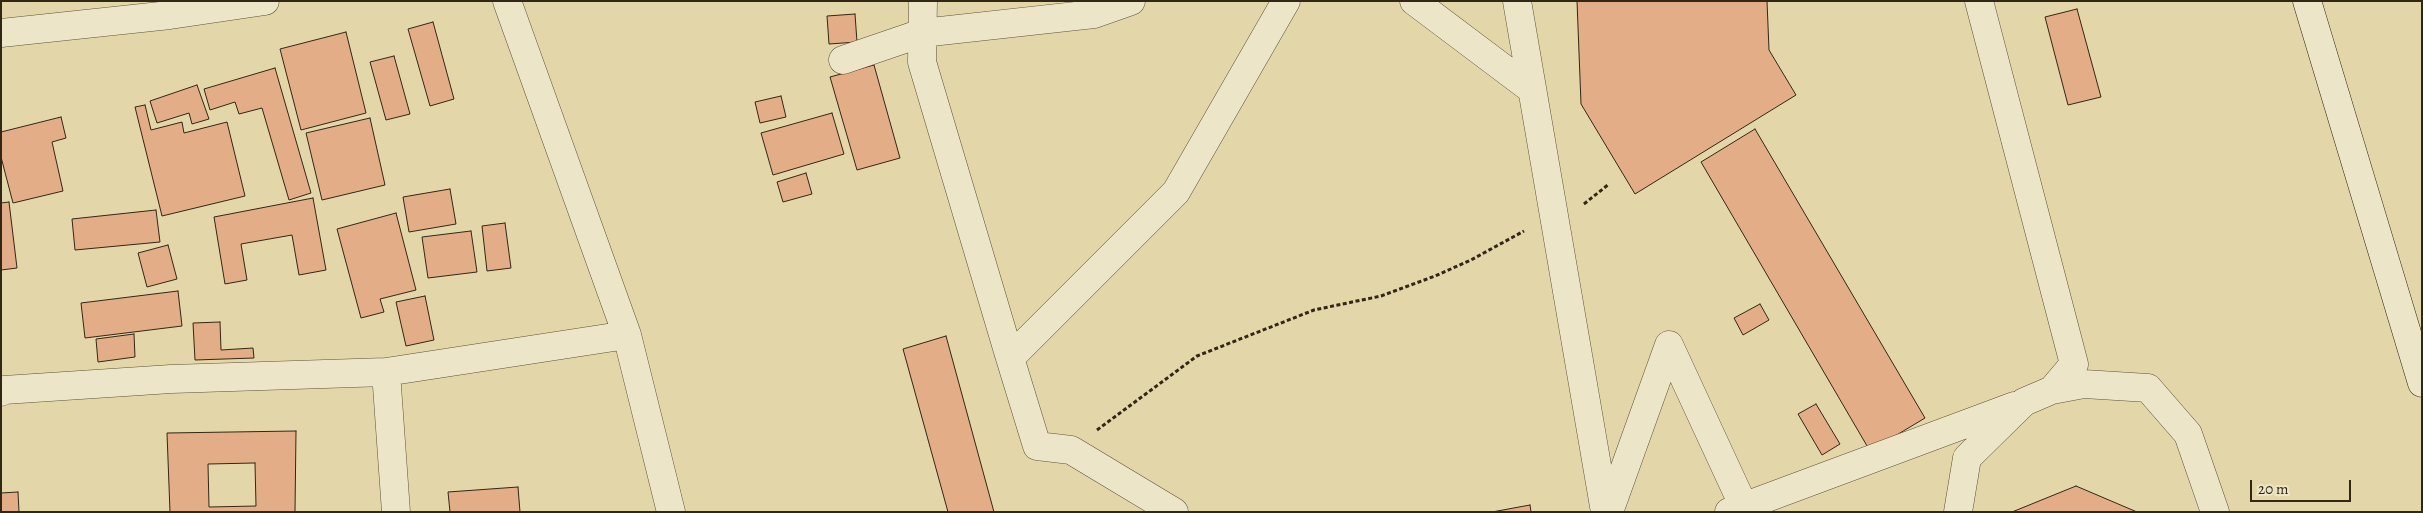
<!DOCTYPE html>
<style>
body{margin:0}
#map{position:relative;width:2423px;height:513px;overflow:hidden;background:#e3d7a9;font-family:Alegreya,serif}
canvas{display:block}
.frame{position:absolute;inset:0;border:2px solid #322615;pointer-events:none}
.scale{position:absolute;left:2250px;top:480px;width:101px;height:22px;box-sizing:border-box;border:2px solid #322615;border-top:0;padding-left:6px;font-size:15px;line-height:18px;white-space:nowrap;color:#322615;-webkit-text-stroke:4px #ede5c7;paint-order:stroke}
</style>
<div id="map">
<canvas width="2423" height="513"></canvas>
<div class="frame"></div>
<div class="scale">20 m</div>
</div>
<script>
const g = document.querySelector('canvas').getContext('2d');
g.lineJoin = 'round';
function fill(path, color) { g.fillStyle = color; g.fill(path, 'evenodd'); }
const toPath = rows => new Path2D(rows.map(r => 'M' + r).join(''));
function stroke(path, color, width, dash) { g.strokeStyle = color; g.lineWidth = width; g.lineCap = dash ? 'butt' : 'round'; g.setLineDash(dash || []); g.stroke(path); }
const building = toPath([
 [1577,1,1767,1,1769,50,1796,95,1635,194,1581,104,1577,1],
 [2077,9,2101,97,2068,105,2045,17,2077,9],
 [855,14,857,42,829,44,827,16,855,14],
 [433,22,454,99,430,106,408,29,433,22],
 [346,32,366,113,301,130,280,49,346,32],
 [394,56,410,114,386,120,370,62,394,56],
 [874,65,900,158,857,170,830,77,874,65],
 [275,68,311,193,289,200,262,108,239,114,235,102,210,110,204,89,275,68],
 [197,85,209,119,192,124,189,113,157,123,150,101,197,85],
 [781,96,786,117,760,123,755,102,781,96],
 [145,105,151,130,182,122,184,133,227,122,245,196,162,216,135,107,145,105],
 [832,113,844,154,773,175,761,133,832,113],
 [61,117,66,138,52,142,63,191,13,203,1,157,1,132,61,117],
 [370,118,385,185,322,200,306,133,370,118],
 [1755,129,1925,418,1870,451,1701,162,1755,129],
 [806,173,812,194,783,202,777,182,806,173],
 [450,189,456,224,409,232,403,197,450,189],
 [313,198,326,270,299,275,292,235,241,244,247,280,225,284,214,217,313,198],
 [9,202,17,268,1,270,1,203,9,202],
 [156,210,160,242,75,250,72,219,156,210],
 [396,213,416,290,380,299,384,312,361,318,337,229,396,213],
 [505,223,511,268,487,271,482,226,505,223],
 [471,231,477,272,428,278,422,237,471,231],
 [168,245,177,279,147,287,138,253,168,245],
 [178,291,182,326,85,338,81,303,178,291],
 [425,296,434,340,406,346,396,302,425,296],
 [1760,304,1769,320,1743,335,1734,318,1760,304],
 [220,322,221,350,253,348,254,358,195,360,193,323,220,322],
 [134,334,135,357,98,362,96,339,134,334],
 [946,336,994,512,948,512,903,349,946,336],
 [1816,404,1840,444,1822,455,1798,414,1816,404],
 [296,431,295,512,170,512,167,433,296,431],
 [255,463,256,506,209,507,208,464,255,463],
 [2076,486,2137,512,2012,512,2076,486],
 [518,487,520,512,450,512,448,492,518,487],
 [18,492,19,512,1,512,1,493,18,492],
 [1530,505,1531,512,1492,512,1530,505]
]);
fill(building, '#e3ad87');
stroke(building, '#322615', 1);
const street = toPath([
 [507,1,627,335,671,512],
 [923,1,922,62,1010,358],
 [1414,1,1531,89],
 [1517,1,1605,512],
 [1,33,170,15,265,1],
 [843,60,922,33,1094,14,1131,1],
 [2052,390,2084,384,2148,388,2188,434,2215,512],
 [1,392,4,390,171,379,386,372],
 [396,512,386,372,627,335],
 [1174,512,1071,450,1037,446,1010,358,1176,192,1286,1],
 [1609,512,1669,345,1744,507],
 [1729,512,2014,406],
 [1958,512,1967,458,2024,402,2052,390,2074,364,1979,1]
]);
const secondary = toPath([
 [2307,1,2422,383]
]);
stroke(street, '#5e523a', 29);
stroke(secondary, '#322615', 29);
stroke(toPath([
 [1584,204,1609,184],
 [1097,430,1197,356,1314,310,1381,296,1435,276,1471,260,1524,231]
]), '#322615', 3, [4, 2.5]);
stroke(street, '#ede5c7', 28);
stroke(secondary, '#ede5c7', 28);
</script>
